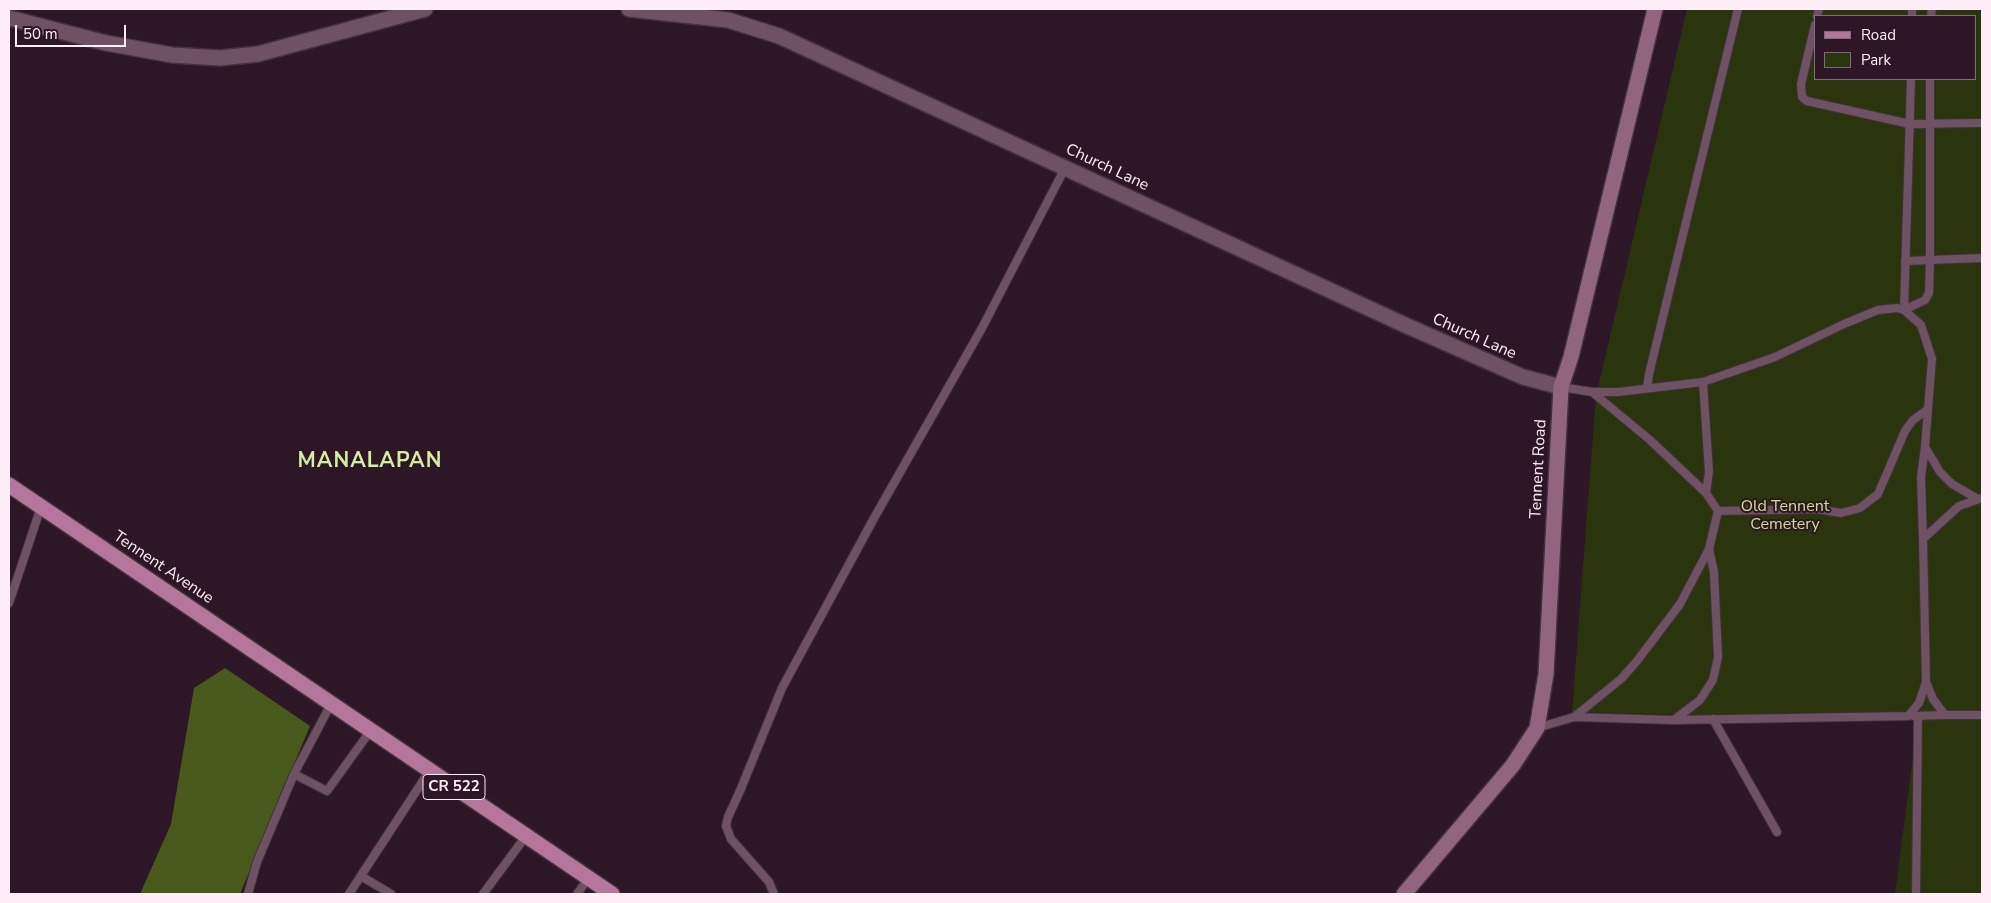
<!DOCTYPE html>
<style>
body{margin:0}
#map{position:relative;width:1991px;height:903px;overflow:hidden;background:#2d1625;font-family:"Nunito Sans",sans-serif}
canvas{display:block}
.frame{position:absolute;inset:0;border:10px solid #ffeef7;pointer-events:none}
.legend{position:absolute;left:1814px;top:15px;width:162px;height:65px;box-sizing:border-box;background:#2d1625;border:1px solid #816c79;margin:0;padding:6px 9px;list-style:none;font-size:15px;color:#ffeef7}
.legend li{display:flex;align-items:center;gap:10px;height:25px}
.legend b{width:25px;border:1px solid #816c79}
.scale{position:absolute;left:15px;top:25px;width:111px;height:22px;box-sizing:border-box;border:2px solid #ffeef7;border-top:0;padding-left:6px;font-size:15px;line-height:18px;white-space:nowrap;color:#ffeef7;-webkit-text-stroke:4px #2d1625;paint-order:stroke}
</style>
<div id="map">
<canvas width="1991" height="903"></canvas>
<div class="frame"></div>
<ul class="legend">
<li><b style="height:6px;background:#b4769c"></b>Road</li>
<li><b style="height:14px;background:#2b350d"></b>Park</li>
</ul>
<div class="scale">50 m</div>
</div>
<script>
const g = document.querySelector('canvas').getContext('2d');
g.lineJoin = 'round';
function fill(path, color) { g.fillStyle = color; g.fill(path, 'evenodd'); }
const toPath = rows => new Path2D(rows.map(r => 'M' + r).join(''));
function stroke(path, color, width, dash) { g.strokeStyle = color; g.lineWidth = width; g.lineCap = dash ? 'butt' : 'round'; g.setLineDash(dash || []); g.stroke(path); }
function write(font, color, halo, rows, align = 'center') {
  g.font = font + ' "Nunito Sans",sans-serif'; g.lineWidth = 4; g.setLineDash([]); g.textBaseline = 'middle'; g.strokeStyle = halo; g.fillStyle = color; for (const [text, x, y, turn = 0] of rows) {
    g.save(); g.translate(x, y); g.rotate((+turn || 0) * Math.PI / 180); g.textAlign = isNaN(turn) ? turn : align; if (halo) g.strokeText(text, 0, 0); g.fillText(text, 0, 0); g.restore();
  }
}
fill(toPath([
 [1687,9,1982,9,1982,894,1895,894,1919,711,1697,715,1572,712,1596,396],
 [1815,16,1975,16,1975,79,1815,79]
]), '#2b350d');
fill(toPath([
 [225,668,310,726,240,894,140,894,171,824,194,688]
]), '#49591b');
const lane = toPath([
 [1817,16,1819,9],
 [1912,16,1912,9],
 [1931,16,1932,9],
 [1815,25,1801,84,1802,97,1807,101,1910,124,1982,123],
 [1911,79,1904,310,1921,325,1932,359,1925,447,1940,472,1952,484,1976,498],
 [1905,261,1982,258],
 [1703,382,1709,472,1706,493],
 [1561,387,1592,392,1618,392,1703,382,1775,357,1844,324,1878,310,1897,308,1904,310,1925,300,1929,293,1930,260,1930,79],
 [1647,388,1649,374,1738,9],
 [1718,511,1817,509,1841,513,1860,508,1878,494,1905,431,1913,420,1927,410],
 [1923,539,1921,477,1925,447],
 [9,603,41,507],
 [1926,682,1933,699,1945,715,1982,715],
 [1913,716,1945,715],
 [1574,717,1674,720,1700,700,1713,680,1718,657,1714,572,1709,549],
 [1713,719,1777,832],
 [1674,720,1908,716,1919,703,1926,682,1923,539,1959,506,1982,498],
 [1537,728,1574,717,1621,679,1637,661,1680,604,1709,549,1718,511,1706,493,1650,440,1592,392],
 [294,774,327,791,371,730],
 [361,876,391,894],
 [248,894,257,862,294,774,331,704],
 [349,894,430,770],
 [483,894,526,836],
 [577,894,588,879],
 [774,894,769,882,731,839,726,826,728,817,740,791,782,688,873,520,982,328,1065,168],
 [1916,894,1918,716]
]);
const street = toPath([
 [629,9,728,20,779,36,1405,325,1523,377,1561,387],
 [9,18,106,43,172,55,220,58,258,54,425,9]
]);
const secondary = toPath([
 [1404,894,1513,765,1537,728,1546,674,1561,387,1571,357,1655,9]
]);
const primary = toPath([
 [9,485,612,894]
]);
stroke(lane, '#43313d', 10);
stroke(street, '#43313d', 18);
stroke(secondary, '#43313d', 18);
stroke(primary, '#43313d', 18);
stroke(lane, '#6e5263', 8);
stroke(street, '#6e5263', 15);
stroke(secondary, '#916480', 15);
stroke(primary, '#b4769c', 15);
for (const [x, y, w] of [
 [454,787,62]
]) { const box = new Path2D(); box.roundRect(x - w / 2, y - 12.5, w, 25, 4); g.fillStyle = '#2d1625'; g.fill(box); stroke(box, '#ffeef7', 1); }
write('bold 15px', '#ffeef7', null, [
 ["CR 522",454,787]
]);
write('16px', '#ffeef7', '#2d1625', [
 ["Church Lane",1107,168,25],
 ["Church Lane",1474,337,24],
 ["Tennent Road",1539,469,-87],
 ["Tennent Avenue",163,568,34]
]);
write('16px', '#c7e188', '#2d1625', [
 ["Old Tennent",1785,507],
 ["Cemetery",1785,525]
]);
g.letterSpacing = '1px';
write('bold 21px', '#d6eca1', '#2d1625', [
 ["MANALAPAN",370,462]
]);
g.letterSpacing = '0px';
</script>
